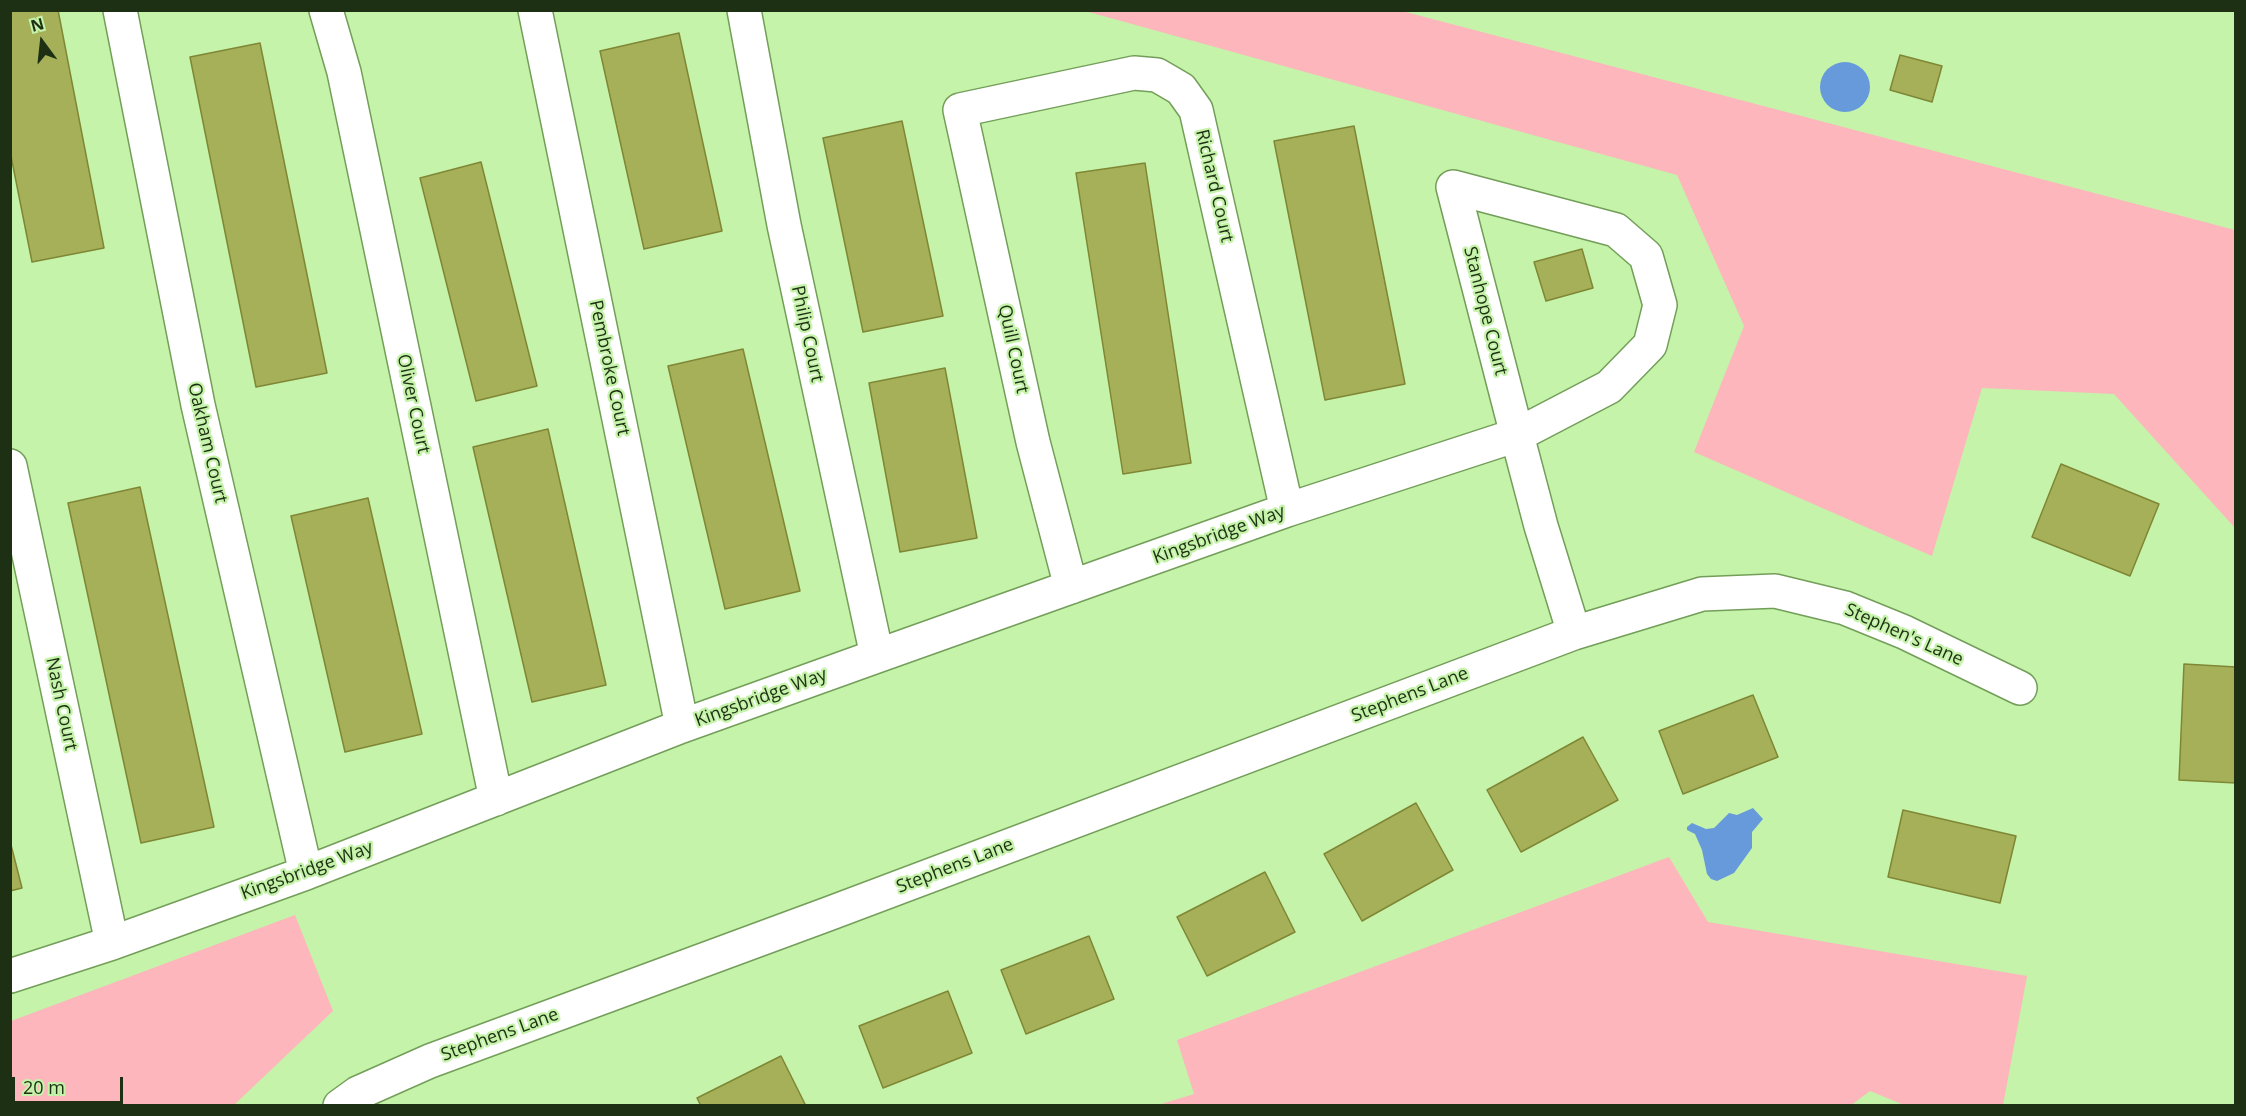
<!DOCTYPE html>
<style>
body{margin:0}
#map{position:relative;width:2246px;height:1116px;overflow:hidden;background:#c5f3aa;font-family:"Open Sans",sans-serif}
canvas{display:block}
.frame{position:absolute;inset:0;border:12px solid #1e3013;pointer-events:none}
.north{position:absolute;left:12px;top:12px;width:60px;height:60px;-webkit-text-stroke:4px #c5f3aa;paint-order:stroke;rotate:345deg;font-size:16px;font-weight:700;line-height:24px;text-align:center;color:#1e3013}
.north::after{content:'';display:block;margin:auto;width:21px;height:27px;background:#1e3013;clip-path:polygon(50% 0,100% 100%,50% 72%,0 100%)}
.scale{position:absolute;left:12px;top:1077px;width:111px;height:27px;box-sizing:border-box;border:3px solid #1e3013;border-top:0;padding-left:8px;font-size:18px;line-height:21px;white-space:nowrap;color:#1e3013;-webkit-text-stroke:4px #c5f3aa;paint-order:stroke}
</style>
<div id="map">
<canvas width="2246" height="1116"></canvas>
<div class="frame"></div>
<div class="north">N</div>
<div class="scale">20 m</div>
</div>
<script>
const g = document.querySelector('canvas').getContext('2d');
g.lineJoin = 'round';
function fill(path, color) { g.fillStyle = color; g.fill(path, 'evenodd'); }
const toPath = rows => new Path2D(rows.map(r => 'M' + r).join(''));
function stroke(path, color, width, dash) { g.strokeStyle = color; g.lineWidth = width; g.lineCap = dash ? 'butt' : 'round'; g.setLineDash(dash || []); g.stroke(path); }
function write(font, color, halo, rows, align = 'center') {
  g.font = font + ' "Open Sans",sans-serif'; g.lineWidth = 4.5; g.setLineDash([]); g.textBaseline = 'middle'; g.strokeStyle = halo; g.fillStyle = color; for (const [text, x, y, turn = 0] of rows) {
    g.save(); g.translate(x, y); g.rotate((+turn || 0) * Math.PI / 180); g.textAlign = isNaN(turn) ? turn : align; if (halo) g.strokeText(text, 0, 0); g.fillText(text, 0, 0); g.restore();
  }
}
fill(toPath([
 [1085,11,1402,11,2235,230,2235,528,2114,394,1982,388,1932,556,1694,452,1744,326,1677,175],
 [1669,857,1708,922,2027,976,2003,1105,1904,1105,1870,1091,1850,1106,1158,1105,1194,1094,1177,1040],
 [295,915,333,1011,234,1105,11,1105,11,1021]
]), '#fdb6bb');
fill(toPath([
 '1820 87a25 25 0 1 1 50 0a25 25 0 1 1-50 0Z',
 [1753,808,1763,819,1752,832,1752,848,1734,873,1717,881,1711,879,1707,874,1702,850,1695,834,1687,830,1687,827,1692,823,1706,829,1714,828,1729,813,1737,815]
]), '#669adb');
const building = toPath([
 [10,10,58,10,104,248,32,262,10,151,10,10],
 [679,33,722,231,644,249,600,51,679,33],
 [260,43,327,373,256,387,190,57,260,43],
 [1900,55,1942,66,1932,102,1890,90,1900,55],
 [902,121,943,316,863,332,823,138,902,121],
 [1354,126,1405,384,1325,400,1274,141,1354,126],
 [481,162,537,386,476,401,420,178,481,162],
 [1145,163,1191,463,1123,474,1076,173,1145,163],
 [1582,249,1593,288,1546,301,1534,262,1582,249],
 [743,349,800,591,725,609,668,366,743,349],
 [945,368,977,538,900,552,869,383,945,368],
 [548,429,606,685,532,702,473,447,548,429],
 [2061,464,2159,504,2130,576,2032,537,2061,464],
 [140,487,214,827,141,843,68,503,140,487],
 [368,498,422,734,345,752,291,516,368,498],
 [2184,664,2236,667,2236,783,2179,780,2184,664],
 [1753,695,1778,757,1683,794,1659,731,1753,695],
 [1583,737,1618,800,1521,852,1487,790,1583,737],
 [1416,803,1453,870,1362,921,1324,854,1416,803],
 [1903,810,2016,836,2000,903,1888,877,1903,810],
 [10,841,22,888,10,891,10,841],
 [1265,872,1295,932,1207,976,1177,917,1265,872],
 [1089,936,1114,999,1026,1034,1001,970,1089,936],
 [948,991,972,1053,883,1088,859,1026,948,991],
 [781,1056,806,1106,701,1106,697,1098,781,1056]
]);
fill(building, '#a6b059');
stroke(building, '#7f8735', 1.5);
const minor = toPath([
 [120,10,198,405,306,873],
 [326,10,344,72,496,799],
 [535,10,682,726],
 [744,10,784,225,877,656],
 [10,466,112,943],
 [1071,587,1033,442,960,110,1134,73,1157,75,1181,89,1196,110,1287,510],
 [10,976,112,943,306,873,682,726,877,656,1287,510,1517,435,1609,387,1650,345,1660,305,1646,256,1616,230,1453,187,1517,435,1541,526,1574,633],
 [340,1106,358,1093,430,1061,828,914,1574,633,1702,594,1775,591,1845,608,1904,632,2020,688]
]);
stroke(minor, '#739e59', 36);
stroke(minor, '#fff', 33);
write('18px', '#1e3013', '#c5f3aa', [
 ["Richard Court",1214,186,77],
 ["Stanhope Court",1485,311,76],
 ["Philip Court",807,334,78],
 ["Quill Court",1013,349,78],
 ["Pembroke Court",609,368,78],
 ["Oliver Court",413,404,78],
 ["Oakham Court",207,443,77],
 ["Kingsbridge Way",1219,535,-20],
 ["Stephen's Lane",1904,635,24],
 ["Stephens Lane",1410,695,-21],
 ["Kingsbridge Way",761,698,-20],
 ["Nash Court",61,704,78],
 ["Stephens Lane",955,866,-21],
 ["Kingsbridge Way",307,871,-20],
 ["Stephens Lane",500,1035,-20]
]);
</script>
